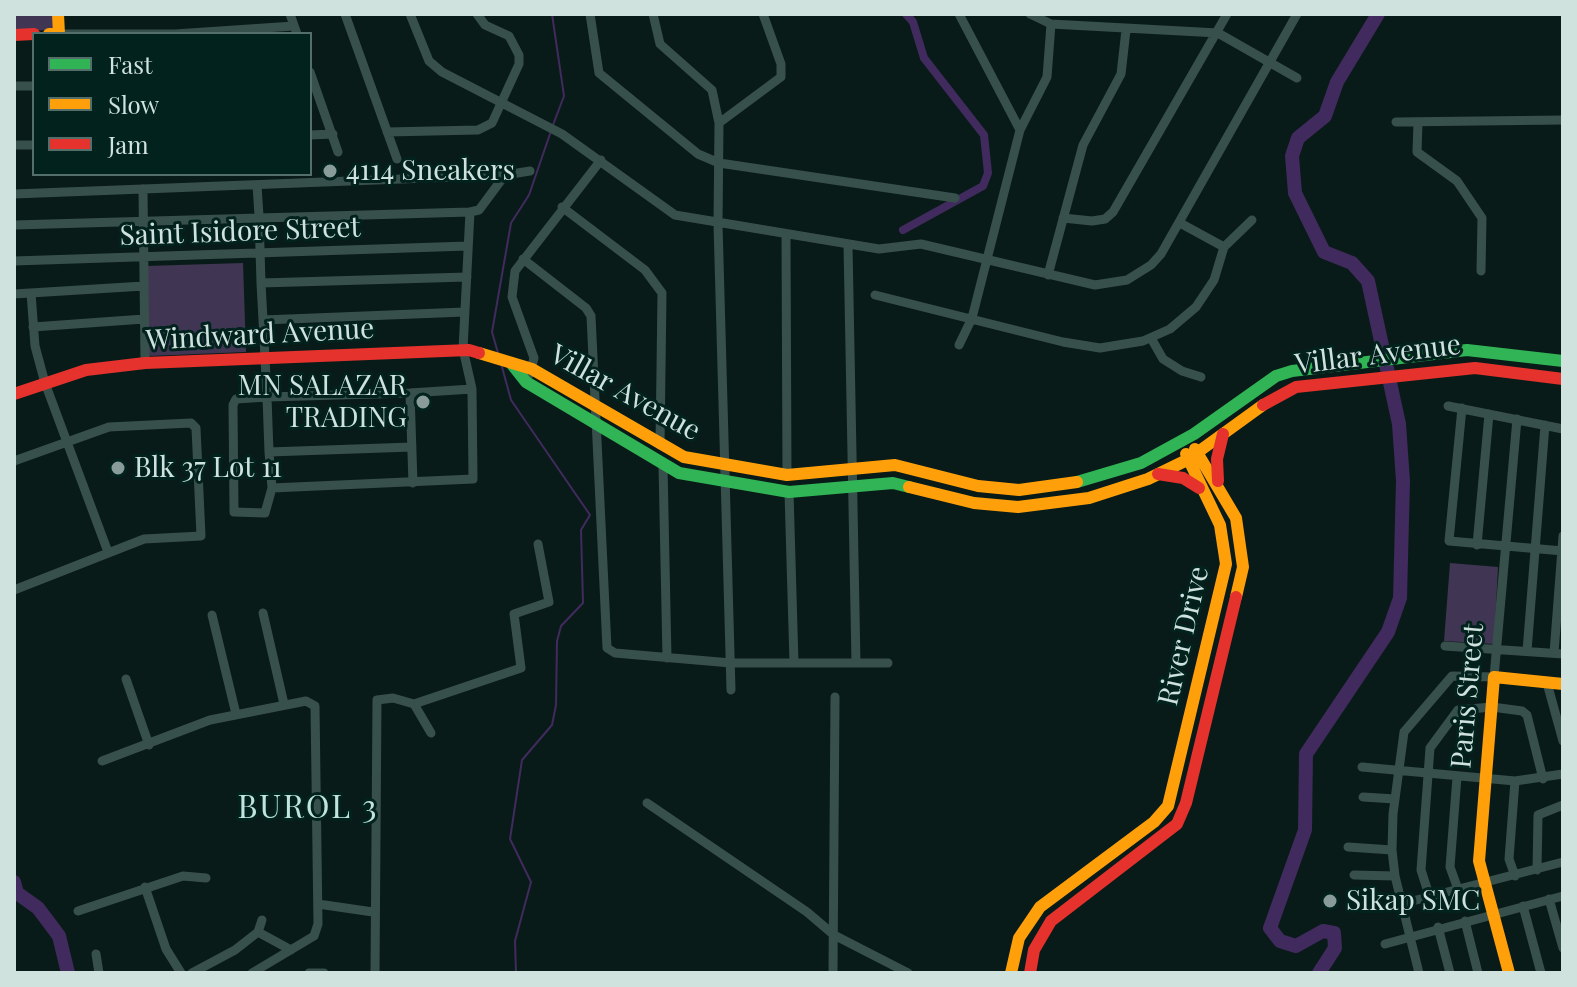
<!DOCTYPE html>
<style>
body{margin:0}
#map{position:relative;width:1577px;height:987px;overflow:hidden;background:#091b18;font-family:"Playfair Display",serif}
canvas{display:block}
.frame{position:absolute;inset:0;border:16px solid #d0e2de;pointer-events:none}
.legend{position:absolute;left:32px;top:32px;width:280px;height:144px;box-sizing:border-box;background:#02221e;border:2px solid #546f6b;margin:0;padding:10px 14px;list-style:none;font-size:24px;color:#d0e2de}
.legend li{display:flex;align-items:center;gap:16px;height:40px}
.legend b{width:40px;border:2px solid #546f6b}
</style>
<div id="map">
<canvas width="1577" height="987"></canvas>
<div class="frame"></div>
<ul class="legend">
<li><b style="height:10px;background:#30b455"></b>Fast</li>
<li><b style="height:10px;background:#ff9f0a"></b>Slow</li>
<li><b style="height:10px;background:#e5322d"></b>Jam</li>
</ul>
</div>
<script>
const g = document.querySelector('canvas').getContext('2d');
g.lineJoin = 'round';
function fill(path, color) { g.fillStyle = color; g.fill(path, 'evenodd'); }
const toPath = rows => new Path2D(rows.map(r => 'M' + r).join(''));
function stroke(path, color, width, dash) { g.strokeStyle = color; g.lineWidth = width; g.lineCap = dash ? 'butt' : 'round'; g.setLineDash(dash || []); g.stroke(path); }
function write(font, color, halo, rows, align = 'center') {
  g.font = font + ' "Playfair Display",serif'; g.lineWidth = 6; g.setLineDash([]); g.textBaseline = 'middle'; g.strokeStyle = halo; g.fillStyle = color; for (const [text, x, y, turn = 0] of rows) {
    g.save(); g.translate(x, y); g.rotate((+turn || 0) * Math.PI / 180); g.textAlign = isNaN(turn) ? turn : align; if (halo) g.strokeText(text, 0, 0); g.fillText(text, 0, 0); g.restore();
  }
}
fill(toPath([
 [14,14,55,14,55,30,14,31],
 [243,263,246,352,148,356,146,266],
 [1450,563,1498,567,1494,644,1444,641]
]), '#403653');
stroke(toPath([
 [552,14,564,96,553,125],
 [498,353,492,332,511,223,529,195,551,131],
 [502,367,511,400,590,515,581,530,583,603,561,626,557,641,556,705,552,725,522,760,510,839,531,882,515,941,516,973]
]), '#412a5d', 2);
stroke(toPath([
 [903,230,983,186,988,173,984,135,924,58,913,22,906,14]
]), '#412a5d', 8);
stroke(toPath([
 [14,882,17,893,38,908,59,936,68,973],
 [1319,973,1335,948,1334,933,1323,931,1296,946,1280,941,1270,928,1305,830,1306,754,1388,632,1400,598,1403,481,1399,424,1368,281,1352,263,1324,252,1295,193,1292,156,1298,138,1325,116,1337,82,1378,14]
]), '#412a5d', 14);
stroke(toPath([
 [290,14,297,34],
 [345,14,397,159],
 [410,14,429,61,442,72,562,134,675,215,879,249,921,244,1095,285,1127,280,1151,265,1161,254,1297,14],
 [590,14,599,73,698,154,719,163,955,198],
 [653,14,660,44,712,90,719,123,718,224,731,690],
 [1030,14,1051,24,1218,33,1297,78],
 [59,34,175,34,294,26],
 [310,72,338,152],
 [14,86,34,86],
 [1396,122,1563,120],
 [1418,122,1417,152,1457,181,1482,218,1481,271],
 [719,123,781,77,781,64,763,14],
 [1020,130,1047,77,1051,24],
 [387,132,478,130,492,123,519,64,519,55,509,36,485,25,477,14],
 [310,135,333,134],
 [14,145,34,145],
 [257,185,259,216,261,283,263,320,267,397,269,452,272,488,265,513,234,512,233,405,236,399,267,397,303,396,410,393,472,389],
 [143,189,145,363],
 [14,194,505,175],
 [562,207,645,270,662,293,660,445],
 [1063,218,1092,221,1105,219,1113,212,1227,14],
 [1180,223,1224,247],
 [14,225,470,212],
 [786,234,787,475],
 [523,259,586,308,591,316,607,648,615,653,731,663,856,663,848,245],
 [14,261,468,246],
 [1048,275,1083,145,1121,74,1126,30],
 [261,283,467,277],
 [31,293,35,346,45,383,108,552],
 [14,294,144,286],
 [875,295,1063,342,1100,348,1143,341,1170,329,1196,307,1214,280,1224,247,1252,220],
 [263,320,465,312],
 [33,327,144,319],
 [1151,338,1163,359,1182,371,1201,377],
 [959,345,972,318,1020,130,959,14],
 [530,374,534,358,512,297,515,271,601,160],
 [410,393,413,483],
 [1448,406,1563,429],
 [1462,408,1449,541,1563,551],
 [269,452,412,447],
 [14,461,109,427,191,423,196,428,201,536,144,539,14,590],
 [663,466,667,658],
 [272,488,473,479,472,389,463,349,470,212,479,210,505,175,530,171],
 [789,492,794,663],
 [1477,545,1489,414],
 [263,613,284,704],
 [212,615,236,714],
 [1445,646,1563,654],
 [1527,651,1545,425],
 [1554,653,1563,536],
 [856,663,888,663],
 [126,679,149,745],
 [1547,683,1563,741],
 [414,704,521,668,514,614,549,602,538,544],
 [102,761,210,720,306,701,315,706,318,924,314,936,252,973],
 [1362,767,1515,781,1563,774],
 [1457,777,1450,867,1459,892],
 [1363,797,1395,799],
 [647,803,807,912,834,935,908,973],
 [1348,847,1392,850],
 [1537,870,1538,815,1563,805],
 [1354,875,1395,876],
 [1515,876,1509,859,1515,781],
 [145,887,166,949,181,973],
 [1430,898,1421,870,1430,748,1458,710,1492,707,1522,711,1527,715,1543,779],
 [1549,899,1563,948],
 [318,904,373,912],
 [1401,904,1563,862],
 [1523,906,1541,973],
 [78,911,183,876,206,878],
 [1465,921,1478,973],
 [1438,927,1450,973],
 [258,932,291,950],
 [1385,944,1563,896],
 [96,954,99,973],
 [192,973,235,950,258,932,262,920],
 [309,973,324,973],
 [375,973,377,700,393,698,414,704,431,733],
 [833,973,835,697],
 [1419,973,1395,876,1392,850,1393,814,1404,732,1452,676,1494,677,1517,419]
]), '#38504c', 9);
stroke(toPath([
 [511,363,526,382,679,473,789,492,893,483,909,487],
 [1077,482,1141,463,1194,434,1276,376,1292,371,1467,350,1563,361]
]), '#30b455', 12);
stroke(toPath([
 [49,34,59,34,58,14],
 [479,353,532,369,684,457,787,475,895,465,978,486,1019,490,1077,482],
 [1195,449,1236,518,1243,567,1236,597],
 [909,487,974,503,1018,507,1089,498,1148,479,1187,460,1263,405],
 [1011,973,1019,938,1040,907,1154,822,1168,806,1226,564,1220,525,1186,454],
 [1509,973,1479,861,1494,677,1563,684]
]), '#ff9f0a', 12);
stroke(toPath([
 [14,35,34,34],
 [14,394,86,370,145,363,469,350,479,353],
 [1263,405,1296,387,1475,368,1563,379],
 [1158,474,1183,478,1199,488],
 [1218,481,1217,459,1223,434],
 [1030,973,1034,950,1051,921,1177,824,1186,803,1236,597]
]), '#e5322d', 12);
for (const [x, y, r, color] of [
 [330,171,8,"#8a9c99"],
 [423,402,8,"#8a9c99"],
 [118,468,8,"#8a9c99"],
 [1330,901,8,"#8a9c99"]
]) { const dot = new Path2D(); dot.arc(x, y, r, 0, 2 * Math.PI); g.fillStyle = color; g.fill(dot); stroke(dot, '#02221e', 3); }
write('28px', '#d0e2de', '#02221e', [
 ["4114 Sneakers",346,171],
 ["MN SALAZAR",407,386,"right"],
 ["TRADING",407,418,"right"],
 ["Blk 37 Lot 11",134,468],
 ["Sikap SMC",1346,901]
], 'left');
write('28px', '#d0e2de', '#02221e', [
 ["Saint Isidore Street",240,232,-2],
 ["Windward Avenue",260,335,-3],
 ["Villar Avenue",1378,355,-7],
 ["Villar Avenue",625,393,29],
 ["River Drive",1184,636,-77],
 ["Paris Street",1468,696,-85]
]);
g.letterSpacing = '2px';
write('32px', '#c1e5de', '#02221e', [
 ["BUROL 3",308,808]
]);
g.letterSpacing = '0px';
</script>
